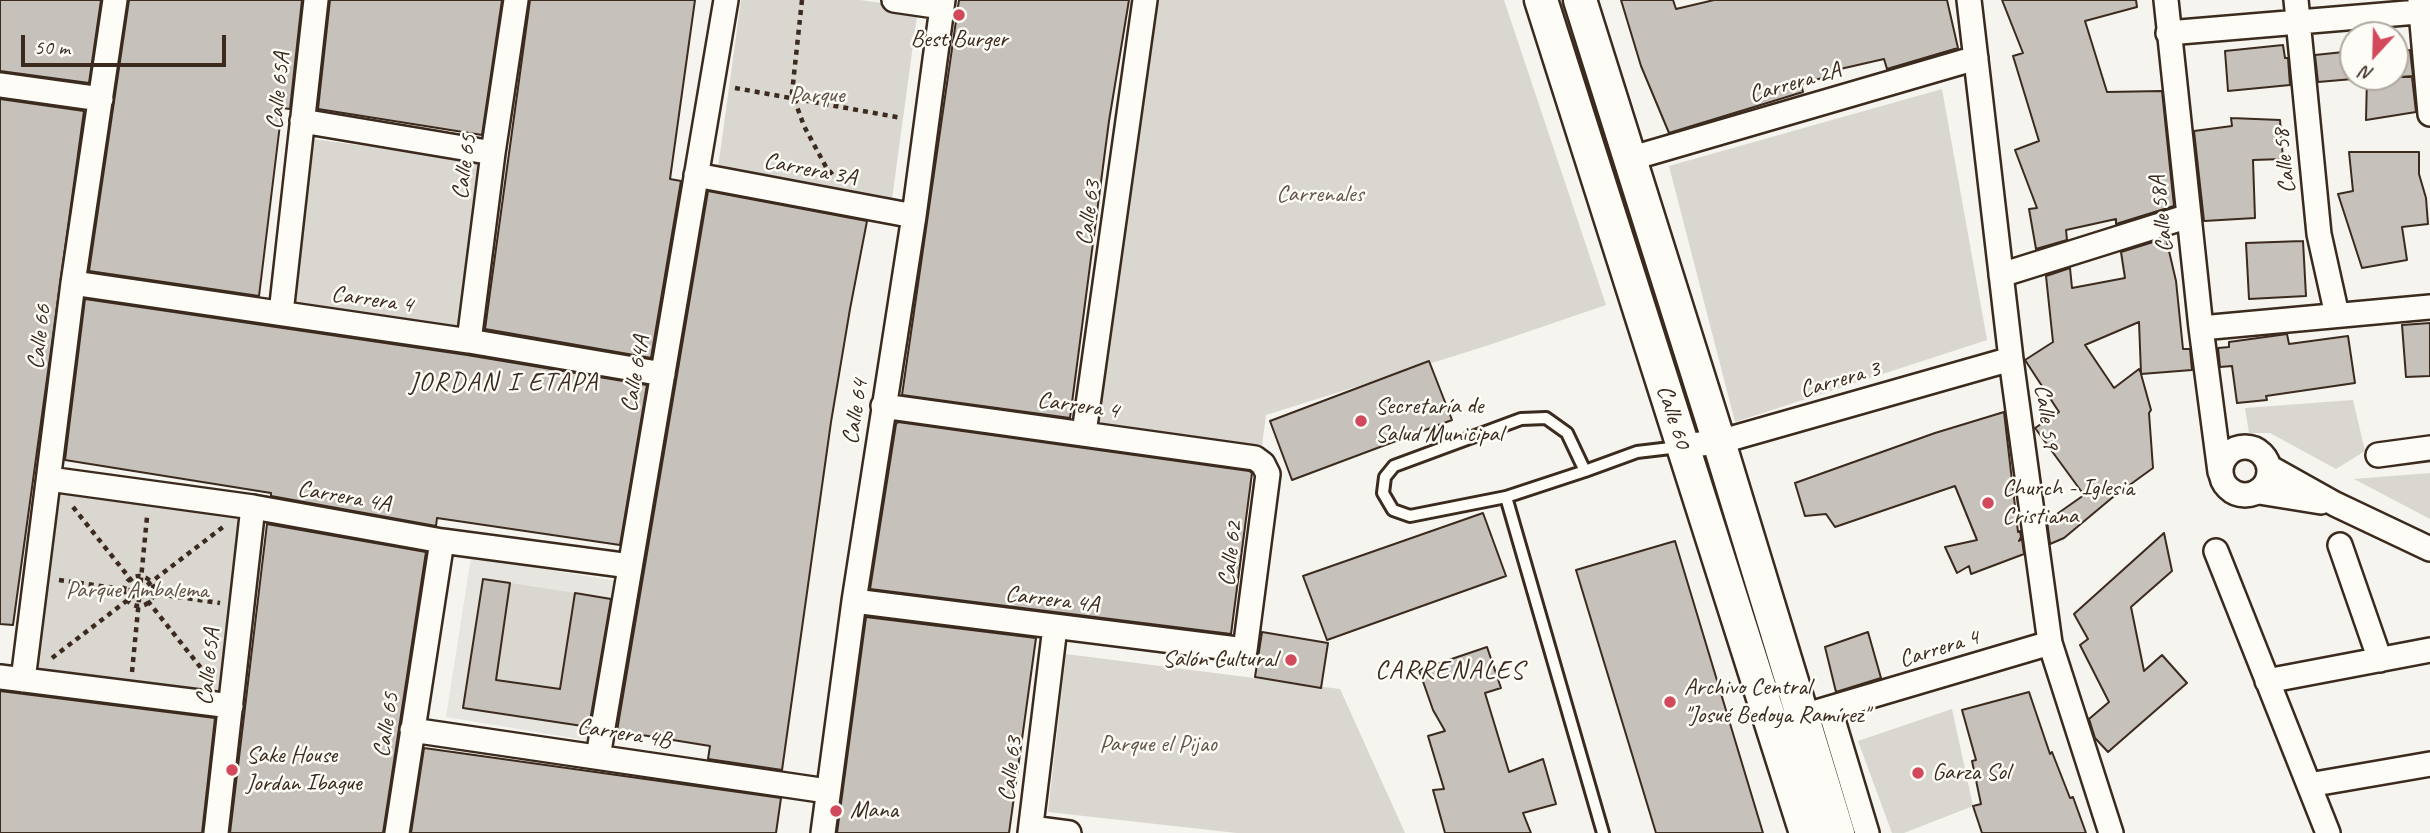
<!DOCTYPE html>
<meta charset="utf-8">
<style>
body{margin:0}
#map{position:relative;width:2430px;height:833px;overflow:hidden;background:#f5f4ee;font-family:Caveat,sans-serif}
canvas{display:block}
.north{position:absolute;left:2339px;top:21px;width:70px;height:70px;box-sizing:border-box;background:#fdfcf7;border:2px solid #afa8a0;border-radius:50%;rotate:202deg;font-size:19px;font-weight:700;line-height:28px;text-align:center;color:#3b2a1e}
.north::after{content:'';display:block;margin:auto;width:24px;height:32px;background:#d1495b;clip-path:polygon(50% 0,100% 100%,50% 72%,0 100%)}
.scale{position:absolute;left:21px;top:35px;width:205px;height:32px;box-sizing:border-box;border:4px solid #3b2a1e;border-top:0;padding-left:9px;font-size:21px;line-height:24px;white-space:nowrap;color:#3b2a1e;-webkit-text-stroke:5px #fdfcf7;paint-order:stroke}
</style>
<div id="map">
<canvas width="2430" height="833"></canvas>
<div class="north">N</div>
<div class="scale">50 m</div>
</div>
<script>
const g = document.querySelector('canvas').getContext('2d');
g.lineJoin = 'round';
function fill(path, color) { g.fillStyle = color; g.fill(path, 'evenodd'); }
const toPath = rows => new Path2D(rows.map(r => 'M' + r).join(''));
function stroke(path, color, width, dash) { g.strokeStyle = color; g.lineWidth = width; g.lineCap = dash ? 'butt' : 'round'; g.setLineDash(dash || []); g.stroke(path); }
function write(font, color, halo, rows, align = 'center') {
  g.font = font + ' Caveat,sans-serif'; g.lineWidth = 5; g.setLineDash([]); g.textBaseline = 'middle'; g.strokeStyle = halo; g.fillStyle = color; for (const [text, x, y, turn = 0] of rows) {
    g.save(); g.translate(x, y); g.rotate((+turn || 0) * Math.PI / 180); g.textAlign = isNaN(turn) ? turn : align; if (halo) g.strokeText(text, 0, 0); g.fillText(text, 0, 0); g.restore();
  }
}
fill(toPath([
 [471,557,623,582,597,742,446,717]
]), '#e7e5df');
fill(toPath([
 [741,0,860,0,918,8,892,199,717,175],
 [1154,0,1504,0,1606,305,1486,346,1266,415,1261,453,1089,427],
 [1942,89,1987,340,1735,422,1669,166],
 [313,139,485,162,463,332,291,309],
 [2353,400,2365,451,2336,469,2270,433,2249,433,2245,408],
 [2430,473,2430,519,2354,479],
 [56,486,244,512,222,695,32,673],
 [510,583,575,593,560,689,496,680],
 [1066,654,1340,689,1405,833,1237,833,1048,812],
 [1952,709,1973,806,1904,833,1892,833,1858,741]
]), '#dad6d0');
const building = toPath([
 [0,0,101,0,89,83,0,71,0,0],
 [129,0,302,0,290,109,282,108,259,296,89,271,129,0],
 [330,0,502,0,482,135,318,109,330,0],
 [530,0,695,0,670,179,681,181,651,358,485,329,530,0],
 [959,0,1129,0,1109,121,1070,418,902,395,959,0],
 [1621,0,1673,0,1676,9,1714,0,1947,0,1958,48,1887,69,1884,59,1827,72,1829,76,1801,84,1803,92,1669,133,1641,66,1621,0],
 [2002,0,2136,0,2137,7,2085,21,2107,92,2162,91,2174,206,2116,224,2116,219,2066,230,2067,240,2036,249,2029,209,2037,208,2015,150,2039,141,2013,56,2023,53,2002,0],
 [2283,45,2285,58,2288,58,2290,85,2228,91,2225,51,2283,45],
 [2410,50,2413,76,2400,77,2412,77,2416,112,2366,120,2367,77,2395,77,2395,51,2410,50],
 [2353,51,2353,79,2318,82,2315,55,2353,51],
 [0,99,84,111,13,625,0,624,0,99],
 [2231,118,2280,120,2283,159,2253,160,2255,218,2204,221,2194,131,2232,126,2231,118],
 [2349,152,2419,152,2419,174,2426,198,2428,224,2402,227,2407,260,2362,268,2338,194,2353,191,2349,152],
 [708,191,867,221,850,309,831,422,782,770,708,759,710,746,617,731,708,191],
 [2166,238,2176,281,2183,349,2190,349,2192,370,2141,374,2151,410,2149,413,2153,468,2113,497,2064,538,2050,544,2047,521,2084,495,2035,428,2059,412,2025,360,2053,342,2046,276,2070,268,2072,288,2125,278,2121,252,2166,238],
 [2139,322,2141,373,2139,369,2114,388,2085,345,2139,322],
 [2303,241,2306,296,2249,299,2246,243,2303,241],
 [85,299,467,355,647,385,620,545,437,518,436,526,271,496,271,493,65,460,85,299],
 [2430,323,2430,376,2406,377,2402,325,2430,323],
 [2287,334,2289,344,2348,336,2355,383,2266,396,2267,400,2237,403,2232,366,2220,367,2218,348,2229,347,2229,342,2287,334],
 [1429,361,1452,420,1292,480,1270,421,1429,361],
 [2004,412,2018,532,2020,531,2021,537,2019,541,2022,539,2024,554,1971,574,1969,566,1957,573,1945,547,1977,540,1955,486,1835,527,1826,514,1805,516,1795,483,1935,433,2004,412],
 [898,422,1249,471,1252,473,1231,634,870,589,896,424,898,422],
 [1483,513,1506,576,1327,640,1303,576,1483,513],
 [267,524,426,552,383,833,230,833,267,524],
 [2164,533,2172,571,2131,607,2144,671,2162,655,2187,683,2108,752,2095,738,2089,719,2109,702,2080,645,2088,639,2074,614,2164,533],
 [1675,541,1763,833,1656,833,1576,570,1675,541],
 [483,579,510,583,496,680,560,689,575,593,611,599,589,727,463,708,483,579],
 [866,617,1036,638,1009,833,837,833,866,617],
 [1262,632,1328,643,1321,688,1255,677,1262,632],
 [1868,632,1881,678,1836,692,1825,647,1868,632],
 [1487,647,1501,688,1485,693,1509,772,1543,759,1556,804,1523,813,1531,833,1445,833,1433,790,1444,789,1428,736,1445,731,1433,710,1419,670,1487,647],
 [0,691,215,718,202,833,0,833,0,691],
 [2029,692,2050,754,2052,752,2070,798,2073,797,2086,833,1982,833,1973,806,1981,804,1972,761,1976,760,1962,710,2029,692],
 [424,748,781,798,776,833,411,833,424,748]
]);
fill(building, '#c7c1bb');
stroke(building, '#3b2a1e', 2);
const lane = toPath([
 [1585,471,1567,433,1546,418,1521,419,1394,466,1385,477,1383,493,1393,510,1410,516,1506,497,1585,471,1637,452,1679,447],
 [1506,497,1603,833]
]);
const street = toPath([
 [894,0,942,7],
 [1969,0,2011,359,2050,643,2111,833],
 [2166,0,2201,328,2220,472],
 [2296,0,2319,234,2337,315],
 [2420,0,2430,114],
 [2168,33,2430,11],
 [0,85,101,99],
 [302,121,493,153],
 [1629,159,1976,58],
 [696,175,914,216],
 [2001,275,2189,216],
 [73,283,469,341,663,374],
 [281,313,316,0],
 [2201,328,2430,307],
 [469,341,493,153,516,0],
 [1084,433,1145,0],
 [1682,446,1719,442,2011,359],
 '2221 471a24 24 0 1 1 48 0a24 24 0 1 1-48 0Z',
 [2378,455,2430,448],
 [2269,467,2335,504,2430,549],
 [49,479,253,507,442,541,630,566],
 [2259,492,2321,502],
 [2340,545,2380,660],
 [2216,551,2328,833],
 [854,601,1245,650,1268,474,1263,464,1255,458,883,406],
 [0,677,231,706],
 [23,680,73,283,115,0],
 [2267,681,2430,650],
 [1830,710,1867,833],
 [1803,716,2050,643],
 [412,730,827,791],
 [598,757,726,0],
 [2309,785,2430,764],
 [1031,828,1069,833],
 [216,833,253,507],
 [397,833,442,541],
 [823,833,854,601,914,216,943,0],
 [1030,833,1055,627]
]);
const secondary = toPath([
 [1541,0,1806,833],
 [1580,0,1719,442,1838,833]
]);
stroke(lane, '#3b2a1e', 16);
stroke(street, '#3b2a1e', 28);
stroke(secondary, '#3b2a1e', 37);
stroke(toPath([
 [802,0,792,93,804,126,826,167,833,175],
 [735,88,902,118],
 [73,507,209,678],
 '124 591a15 15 0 1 1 30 0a15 15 0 1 1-30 0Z',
 [59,580,220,603],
 [52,658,223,527],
 [132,672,147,517]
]), '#3b2a1e', 4.5, [5, 5]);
stroke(lane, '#fdfcf7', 10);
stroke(street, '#fdfcf7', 23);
stroke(secondary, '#fdfcf7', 32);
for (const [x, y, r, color] of [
 [959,15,7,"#d1495b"],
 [1361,421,7,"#d1495b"],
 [1988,503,7,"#d1495b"],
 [1291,660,7,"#d1495b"],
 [1670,702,7,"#d1495b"],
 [232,770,7,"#d1495b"],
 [1918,773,7,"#d1495b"],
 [836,811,7,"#d1495b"]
]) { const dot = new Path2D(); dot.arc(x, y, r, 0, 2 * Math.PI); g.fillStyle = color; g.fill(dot); stroke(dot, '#fdfcf7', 2.5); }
write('24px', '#3b2a1e', '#fdfcf7', [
 ["Best Burger",959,40,"center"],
 ["Secretaría de",1375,407],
 ["Salud Municipal",1375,435],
 ["Church - Iglesia",2002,489],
 ["Cristiana",2002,517],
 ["Salón Cultural",1277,660,"right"],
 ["Archivo Central",1684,688],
 ["\"Josué Bedoya Ramírez\"",1684,716],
 ["Sake House",246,756],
 ["Jordan Ibague",246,784],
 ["Garza Sol",1932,773],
 ["Mana",850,811]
], 'left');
write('24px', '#3b2a1e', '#fdfcf7', [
 ["Carrera 2A",1795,83,-16],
 ["Calle 65A",279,91,-84],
 ["Calle 58",2285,161,-96],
 ["Calle 65",465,167,-82],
 ["Carrera 3A",810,170,11],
 ["Calle 63",1089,213,-82],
 ["Calle 58A",2162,214,-96],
 ["Carrera 4",372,300,8],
 ["Calle 66",40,337,-83],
 ["Calle 64A",636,374,-80],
 ["Carrera 3",1840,380,-16],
 ["Carrera 4",1078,406,8],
 ["Calle 64",856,412,-81],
 ["Calle 60",1673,417,72],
 ["Calle 59",2046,417,82],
 ["Carrera 4A",344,497,10],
 ["Calle 62",1231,554,-83],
 ["Carrera 4A",1052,600,7],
 ["Carrera 4",1939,649,-17],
 ["Calle 65A",209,667,-84],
 ["Calle 65",387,725,-81],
 ["Carrera 4B",624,734,9],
 ["Calle 63",1011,769,-83]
]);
write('24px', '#63554a', '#fdfcf7', [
 ["Parque",817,96],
 ["Carrenales",1320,195],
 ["Parque Ambalema",137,591],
 ["Parque el Pijao",1158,745]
]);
g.letterSpacing = '2px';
write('26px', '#3b2a1e', '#fdfcf7', [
 ["JORDAN I ETAPA",504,383],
 ["CARRENALES",1450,671]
]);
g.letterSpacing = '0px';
</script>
